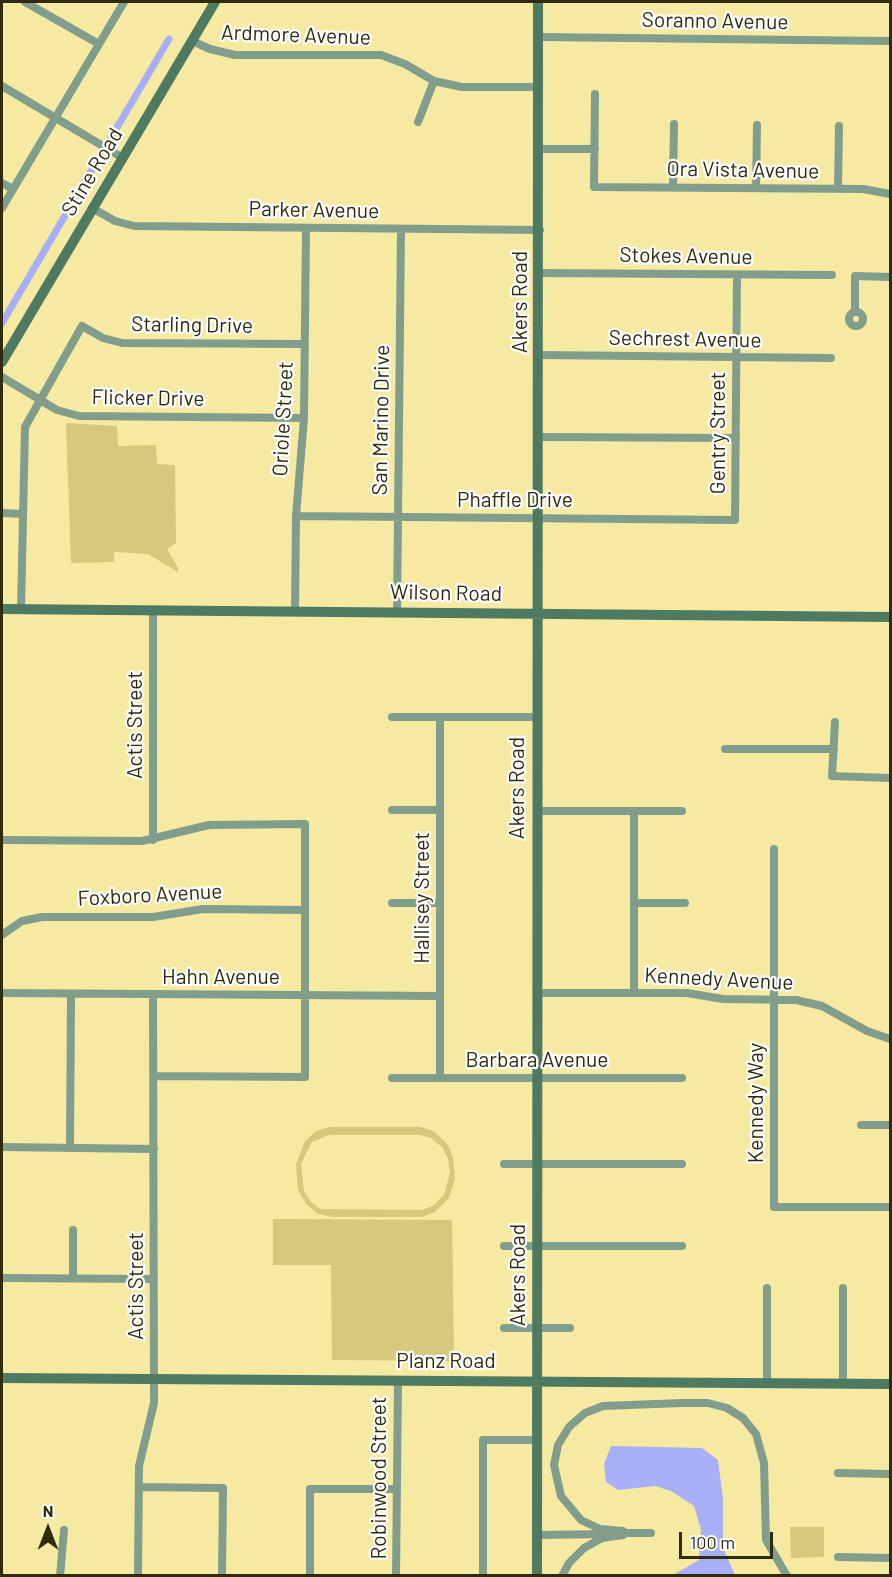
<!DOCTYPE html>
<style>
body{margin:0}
#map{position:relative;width:892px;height:1577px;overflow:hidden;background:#f6e9a2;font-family:Barlow,sans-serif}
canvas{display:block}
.frame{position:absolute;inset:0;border:3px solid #302b0d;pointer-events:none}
.north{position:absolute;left:18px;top:1499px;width:60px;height:60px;-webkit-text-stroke:4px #fff;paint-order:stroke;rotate:0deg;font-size:16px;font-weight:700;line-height:24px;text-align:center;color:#302b0d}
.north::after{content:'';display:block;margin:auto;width:21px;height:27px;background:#302b0d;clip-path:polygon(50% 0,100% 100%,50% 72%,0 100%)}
.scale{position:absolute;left:679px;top:1532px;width:94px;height:27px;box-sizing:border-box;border:3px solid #302b0d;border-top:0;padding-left:8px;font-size:18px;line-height:21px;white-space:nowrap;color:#302b0d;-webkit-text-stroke:4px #fff;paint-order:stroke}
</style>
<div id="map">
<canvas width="892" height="1577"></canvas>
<div class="frame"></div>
<div class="north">N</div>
<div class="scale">100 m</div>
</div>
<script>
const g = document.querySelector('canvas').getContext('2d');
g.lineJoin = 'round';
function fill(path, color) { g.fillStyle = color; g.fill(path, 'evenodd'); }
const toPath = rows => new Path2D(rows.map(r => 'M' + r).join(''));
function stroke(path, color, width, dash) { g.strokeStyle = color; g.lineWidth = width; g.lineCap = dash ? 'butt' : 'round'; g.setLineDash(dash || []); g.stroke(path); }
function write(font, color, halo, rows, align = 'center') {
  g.font = font + ' Barlow,sans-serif'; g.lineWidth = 4.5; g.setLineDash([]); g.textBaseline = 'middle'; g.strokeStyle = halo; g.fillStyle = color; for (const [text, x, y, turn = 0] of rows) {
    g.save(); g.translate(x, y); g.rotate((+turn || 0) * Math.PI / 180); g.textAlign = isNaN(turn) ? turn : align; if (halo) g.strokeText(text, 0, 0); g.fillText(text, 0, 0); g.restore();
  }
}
fill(toPath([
 [66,423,117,426,118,446,156,445,157,464,175,465,176,543,167,549,178,568,178,572,148,554,114,552,114,562,71,563],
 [330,1127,421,1127,435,1132,448,1145,453,1157,455,1179,449,1198,435,1212,422,1217,332,1217,318,1214,306,1204,298,1190,296,1164,305,1141,316,1131],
 [329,1135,420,1135,431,1138,443,1148,448,1159,450,1172,444,1195,433,1206,421,1210,320,1209,311,1202,304,1191,301,1164,312,1142],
 [273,1219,452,1220,454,1361,332,1360,331,1265,273,1265],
 [790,1527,824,1527,824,1557,791,1558]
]), '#d6c87c');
fill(toPath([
 [611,1446,702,1448,718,1460,723,1499,723,1548,735,1575,673,1575,699,1560,701,1529,694,1506,671,1491,655,1486,618,1490,606,1482,604,1464]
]), '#a8aff7');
stroke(toPath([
 [109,141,169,39],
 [2,323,100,156]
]), '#a8aff7', 7);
stroke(toPath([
 [25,2,99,44],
 [538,37,890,41],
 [192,41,210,49,235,55,381,55,405,64,434,81,462,87,539,87],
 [2,86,123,158],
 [595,94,594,187,863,189,890,194],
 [418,122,434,81],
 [539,149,595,149],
 [2,183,13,189],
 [673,188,674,124],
 [756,188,757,125],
 [838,189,839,126],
 [2,208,124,2],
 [92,208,115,221,134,226,540,230],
 [540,273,832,275],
 '849 319a7 7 0 1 1 14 0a7 7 0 1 1-14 0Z',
 [855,312,855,276,890,277],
 [539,355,831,358],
 [2,377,57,410,79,416,304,418],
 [538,437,736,438],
 [2,513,22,514],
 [296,516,735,520,737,275],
 [21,609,25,427,82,326,103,338,122,343,305,344],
 [153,610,153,840],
 [295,612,296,516,304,418,306,228],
 [397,613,401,229],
 [392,717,537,717],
 [440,717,440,1078],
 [835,722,832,776,890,778],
 [725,749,834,749],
 [392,810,440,810],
 [537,811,682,811],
 [634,811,634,993],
 [2,840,142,841,209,825,305,824,305,1077,154,1076],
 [774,849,774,1207,890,1207],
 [392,903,440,903],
 [634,903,685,903],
 [2,935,22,921,42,917,153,917,203,909,305,910],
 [2,993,440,996],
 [537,993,687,993,723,999,796,1000,822,1006,867,1031,890,1039],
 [392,1078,682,1078],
 [861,1125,890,1125],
 [2,1147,154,1149],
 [70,1148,71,994],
 [504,1164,682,1164],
 [504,1246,682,1246],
 [2,1278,154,1279],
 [73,1278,73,1230],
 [767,1288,767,1383],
 [843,1288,843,1384],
 [504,1328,570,1328],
 [838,1473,890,1474],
 [139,1487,223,1488,222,1576],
 [620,1533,651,1533],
 [537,1535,608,1534],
 [838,1557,890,1558],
 [60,1576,64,1530],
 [138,1576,139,1466,154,1403,153,995],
 [310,1576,310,1489,397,1489],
 [396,1576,398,1381],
 [483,1576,483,1440,537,1440],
 [562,1576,569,1563,584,1548,602,1538,623,1535,623,1531,600,1529,581,1520,561,1496,554,1465,558,1445,569,1427,585,1413,603,1406,682,1403,708,1403,727,1408,743,1418,756,1434,764,1463,766,1540,787,1576]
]), '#819e8d', 8);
stroke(toPath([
 [2,362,215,2],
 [2,609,890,617],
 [2,1378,890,1384],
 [537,1576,538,2]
]), '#4e7a62', 10);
write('21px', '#302b0d', '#fff', [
 ["Soranno Avenue",715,21,1],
 ["Ardmore Avenue",296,35,2],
 ["Ora Vista Avenue",743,170,1],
 ["Stine Road",92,172,-59],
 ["Parker Avenue",314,210,1],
 ["Stokes Avenue",686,256,1],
 ["Akers Road",520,302,-90],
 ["Starling Drive",192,325,1],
 ["Sechrest Avenue",685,339,1],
 ["Flicker Drive",148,398,1],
 ["Oriole Street",283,419,-87],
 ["San Marino Drive",381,420,-89],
 ["Gentry Street",718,433,-90],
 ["Phaffle Drive",515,500],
 ["Wilson Road",446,593,1],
 ["Actis Street",135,725,-90],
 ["Akers Road",517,788,-90],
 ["Foxboro Avenue",150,895,-3],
 ["Hallisey Street",422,898,-90],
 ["Hahn Avenue",221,977],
 ["Kennedy Avenue",719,979,3],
 ["Barbara Avenue",537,1060],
 ["Kennedy Way",756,1103,-90],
 ["Akers Road",518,1275,-90],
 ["Actis Street",136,1286,-90],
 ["Planz Road",446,1361],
 ["Robinwood Street",379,1478,-90]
]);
</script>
